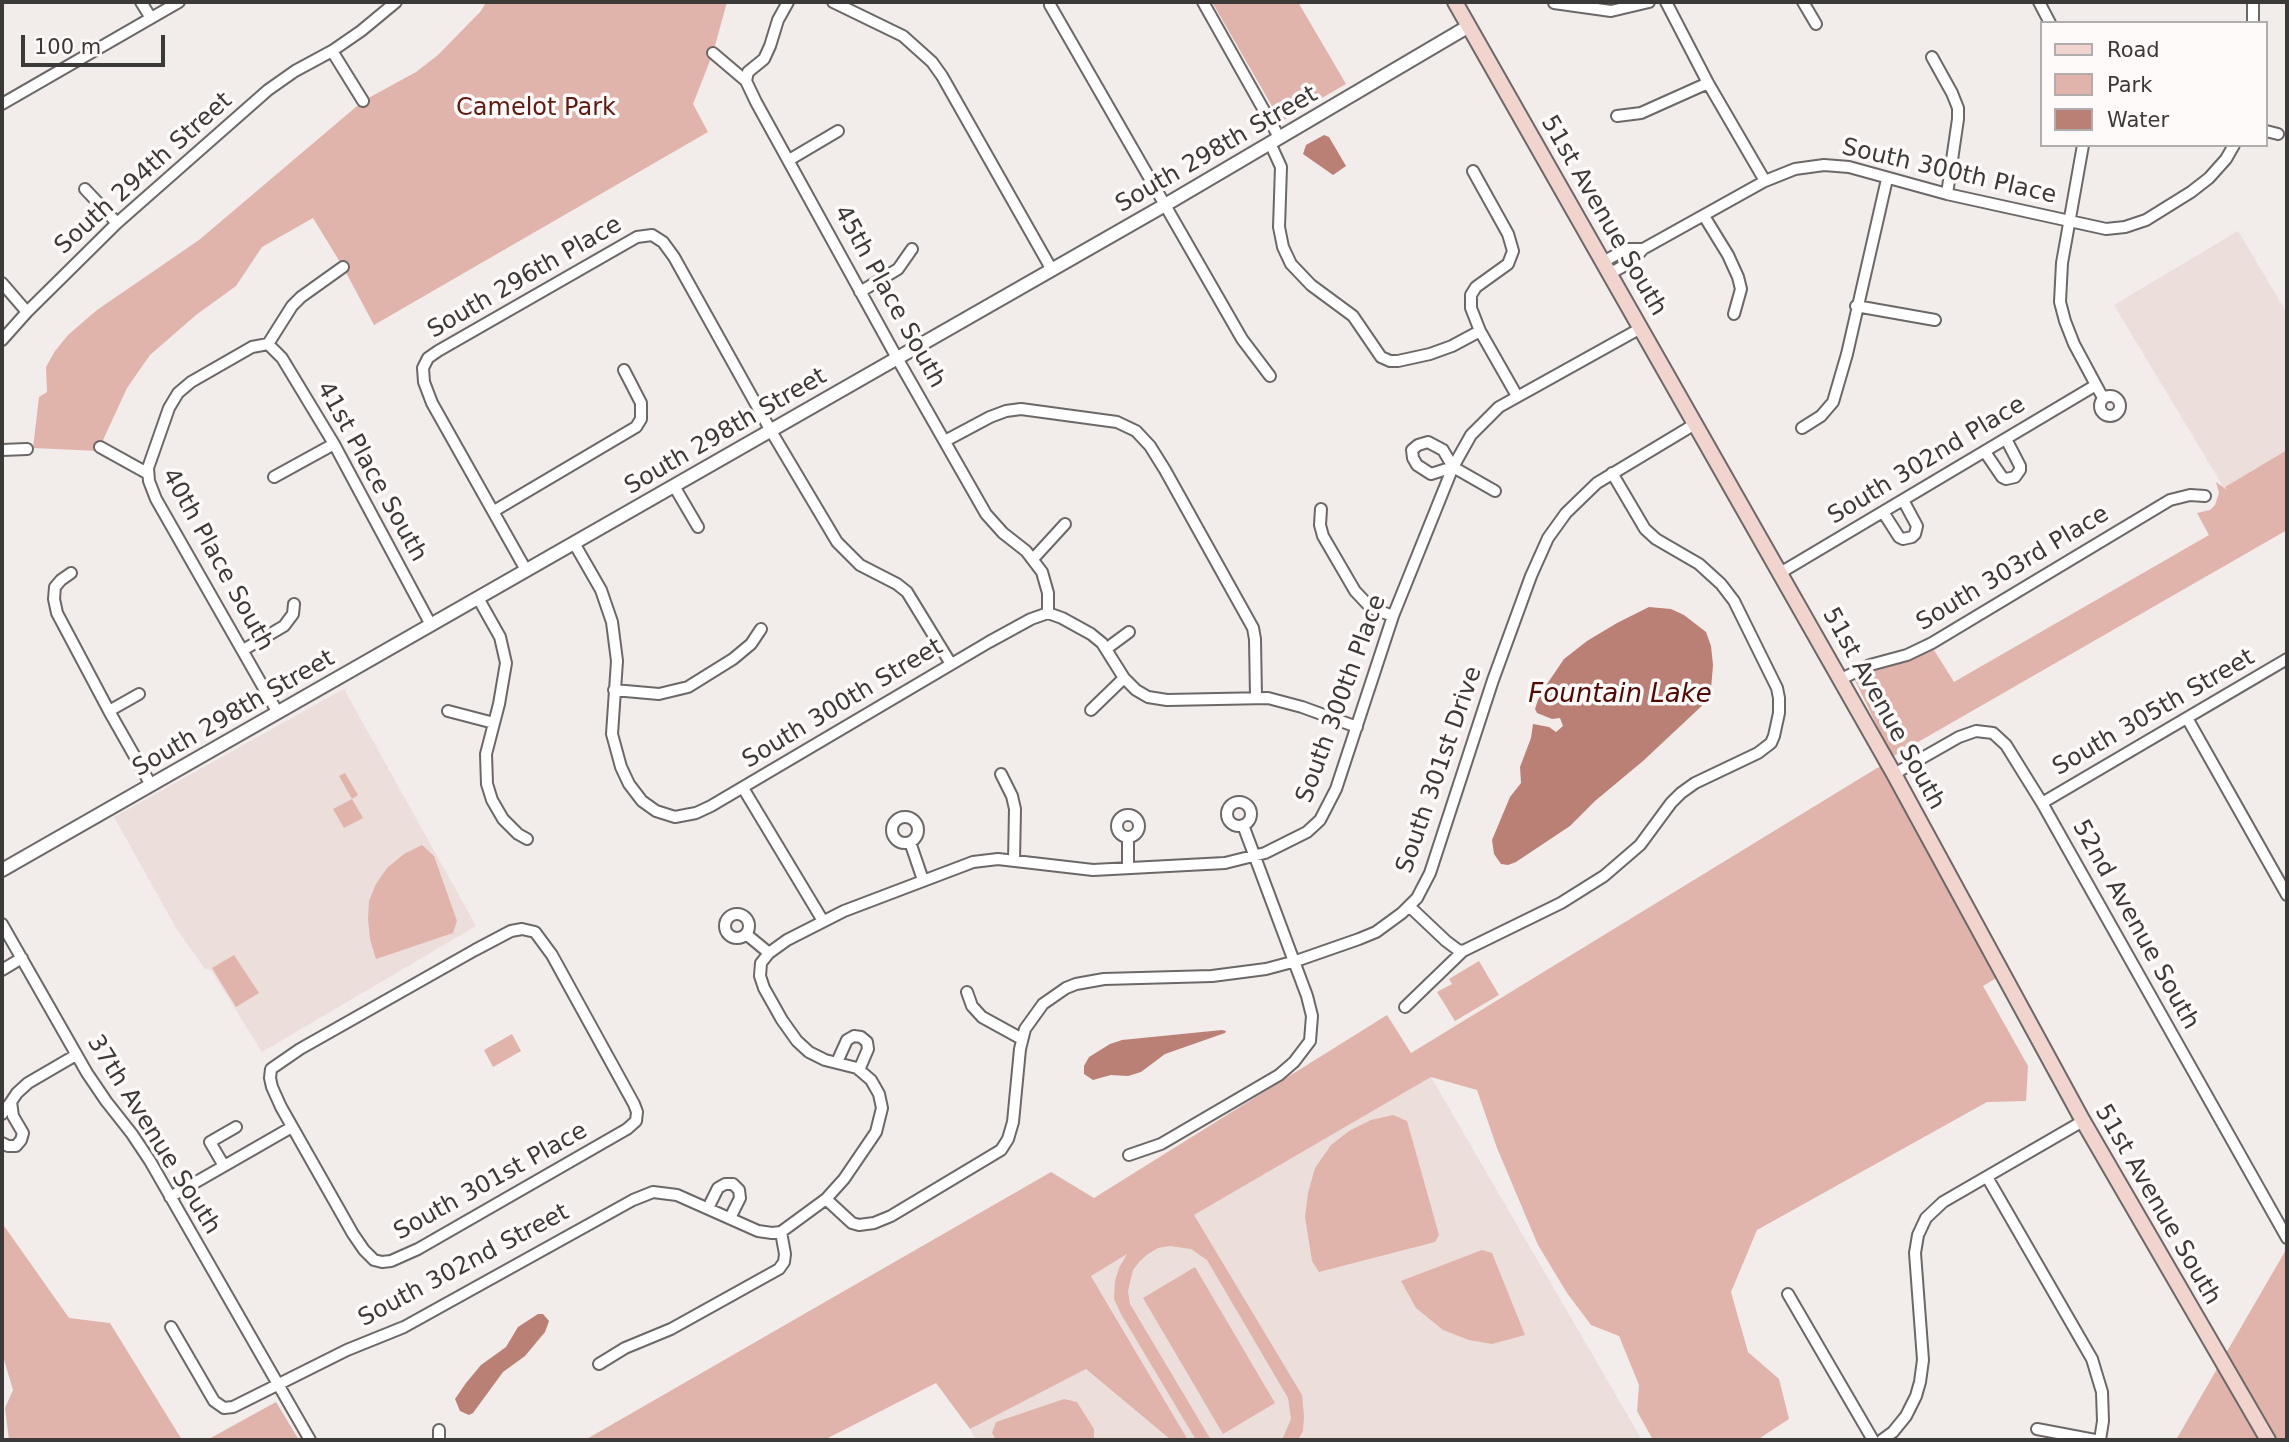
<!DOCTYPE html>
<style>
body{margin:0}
#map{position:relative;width:2289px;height:1442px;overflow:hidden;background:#f2eceb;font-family:"DejaVu Sans",sans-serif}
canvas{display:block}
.frame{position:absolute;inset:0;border:4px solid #3c3a39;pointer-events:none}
.legend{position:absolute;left:2040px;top:21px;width:228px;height:126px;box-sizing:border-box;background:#fefaf9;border:2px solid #b0adac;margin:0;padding:9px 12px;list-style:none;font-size:21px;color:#3c3a39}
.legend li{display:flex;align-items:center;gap:14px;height:35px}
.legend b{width:35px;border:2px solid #b0adac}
.scale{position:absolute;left:21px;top:35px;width:144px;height:32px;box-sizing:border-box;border:4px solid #3c3a39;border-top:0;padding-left:9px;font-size:21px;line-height:24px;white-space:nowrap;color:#3c3a39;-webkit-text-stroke:5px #fefaf9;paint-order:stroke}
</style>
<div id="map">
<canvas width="2289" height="1442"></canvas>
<div class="frame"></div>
<ul class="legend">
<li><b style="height:9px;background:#f2d4cf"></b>Road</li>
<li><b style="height:19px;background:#e1b4ab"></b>Park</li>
<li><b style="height:19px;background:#ba8075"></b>Water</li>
</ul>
<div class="scale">100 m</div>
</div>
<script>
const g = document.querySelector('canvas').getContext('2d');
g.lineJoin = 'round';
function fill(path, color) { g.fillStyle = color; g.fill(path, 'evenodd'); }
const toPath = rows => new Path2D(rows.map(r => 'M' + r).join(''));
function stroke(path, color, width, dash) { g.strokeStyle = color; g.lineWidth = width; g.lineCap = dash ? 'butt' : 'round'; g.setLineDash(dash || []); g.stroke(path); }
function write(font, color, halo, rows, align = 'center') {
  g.font = font + ' "DejaVu Sans",sans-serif'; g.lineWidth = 7; g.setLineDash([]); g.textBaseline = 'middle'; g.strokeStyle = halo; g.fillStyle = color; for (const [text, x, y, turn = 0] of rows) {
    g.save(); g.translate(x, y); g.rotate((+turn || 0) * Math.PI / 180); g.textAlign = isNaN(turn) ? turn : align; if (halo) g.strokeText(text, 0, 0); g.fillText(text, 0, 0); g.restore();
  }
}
fill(toPath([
 [2238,231,2287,313,2287,450,2224,488,2114,305],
 [344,689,476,926,262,1052,211,970,205,969,176,928,114,817],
 [1431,1077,1642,1440,1188,1440,1091,1275],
 [1086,1369,1171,1440,976,1440,970,1429]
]), '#ecdedb');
fill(toPath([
 [486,2,727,2,713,53,693,104,708,132,374,325,343,267,313,218,262,247,236,286,196,315,150,355,127,388,98,451,33,448,39,397,47,392,46,367,55,351,68,335,97,310,199,240,363,101,416,72,438,55,481,11],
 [1212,2,1298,2,1346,84,1284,120,1280,120],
 [2287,450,2287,530,1892,757,1852,674,1934,650,1954,682,2209,535,2197,513,2210,510,2215,505,2219,493,2216,482,2227,490,2225,487],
 [1888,763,2003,974,1983,986,2028,1066,2026,1101,1987,1102,1757,1230,1731,1292,1748,1352,1779,1379,1789,1419,1757,1440,1653,1440,1637,1411,1639,1385,1619,1336,1591,1325,1567,1293,1538,1245,1497,1148,1477,1090,1431,1077,1194,1215,1302,1395,1304,1416,1303,1431,1298,1440,1282,1440,1291,1419,1288,1398,1207,1260,1191,1249,1170,1246,1158,1248,1148,1254,1140,1261,1133,1270,1128,1291,1130,1304,1211,1440,1196,1440,1121,1314,1114,1299,1115,1281,1119,1268,1127,1254,1091,1276,1188,1440,1171,1440,1086,1369,970,1429,936,1383,824,1440,585,1440,1051,1172,1094,1198,1387,1015,1411,1053,1877,768],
 [345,773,358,795,352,799,363,818,344,828,333,809,352,799,339,776],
 [422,845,434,856,457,921,453,933,376,959,370,939,368,919,369,901,376,884,387,868,404,854],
 [234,955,259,993,236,1007,212,968],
 [1479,961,1499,995,1455,1021,1437,992,1452,984,1449,979],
 [512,1034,521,1051,493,1067,484,1050],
 [1393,1115,1407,1121,1439,1235,1435,1242,1319,1272,1312,1261,1305,1217,1308,1193,1315,1168,1331,1145,1349,1131,1371,1120],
 [2,1223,69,1318,110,1323,182,1440,9,1440,5,1408,13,1390,2,1353],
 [2287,1248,2287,1440,2176,1440,2229,1348],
 [1482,1250,1492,1253,1525,1335,1492,1344,1469,1340,1443,1330,1416,1308,1401,1281],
 [1195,1267,1275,1403,1223,1434,1143,1298],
 [1064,1399,1077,1402,1094,1429,1094,1440,996,1440,992,1433,996,1422],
 [276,1402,299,1440,207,1440]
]), '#e1b4ab');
fill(toPath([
 [1324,135,1329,137,1346,166,1333,175,1303,154,1306,145],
 [1649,607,1671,609,1684,615,1706,632,1711,646,1713,665,1711,689,1706,702,1643,761,1595,801,1570,826,1516,862,1508,865,1501,864,1494,854,1492,840,1510,797,1521,783,1520,767,1531,738,1533,724,1549,727,1556,732,1563,726,1560,718,1552,719,1537,713,1535,709,1538,700,1545,687,1564,659,1587,641,1617,623],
 [1222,1030,1226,1031,1225,1033,1165,1054,1141,1072,1128,1076,1111,1075,1093,1080,1084,1074,1084,1066,1089,1057,1110,1044,1122,1040],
 [538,1314,543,1314,549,1321,545,1332,525,1356,503,1372,473,1413,469,1415,460,1411,455,1399,466,1383,481,1365,506,1347,518,1327]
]), '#ba8075');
const minor = toPath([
 [141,2,151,18],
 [833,2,903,36,932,62,942,76,1052,270],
 [1203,2,1279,137],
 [1666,2,1708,83,1765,181],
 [1803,2,1816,24],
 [2039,2,2050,23],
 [2253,2,2253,23],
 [1554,3,1611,11,1649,2],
 [1050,5,1242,339,1270,376],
 [332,51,363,101],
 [713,53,746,81,756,102,897,358,986,514,1003,533,1026,551,1042,572,1048,593,1048,613],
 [1932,57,1952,93,1958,108,1958,119,1947,194],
 [746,81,748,72,764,59,770,46,778,20,788,2],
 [2,104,179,2],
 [1617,116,1641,113,1708,83],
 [2266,131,2278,134],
 [1270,143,1281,167,1279,227,1283,247,1291,264,1311,285,1353,316,1381,357,1390,361,1398,361,1430,354,1452,346,1480,331],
 [2083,145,2062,263,2060,302,2065,321,2074,344,2103,398],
 [789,160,838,131],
 [1473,171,1508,234,1513,251,1508,264,1476,287,1471,295,1471,308,1480,331,1517,396],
 [85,189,117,223],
 [1704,216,1728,255,1738,277,1741,289,1734,314],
 [1643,249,1765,181,1795,169,1824,165,1849,167,1947,194,2106,229,2125,227,2146,220,2191,192,2209,178,2226,159,2234,145],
 [1603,262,1626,249,1643,249,1631,262,1609,274],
 [2,283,27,312],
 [860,292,898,269,912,249],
 [1856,306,1935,320],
 [2,340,27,312,117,223,268,90,295,71,332,51,361,31,396,2],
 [268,344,282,358,334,444,431,625],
 '2100 406a10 10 0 1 1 20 0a10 10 0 1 1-20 0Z',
 [1802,428,1821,416,1833,402,1847,354,1887,179],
 [945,441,990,417,1006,411,1021,409,1117,422,1136,431,1150,446,1165,470,1253,628,1255,639,1256,697],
 [1428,442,1443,450,1453,467,1431,474,1417,465,1413,458,1412,450,1418,445,1428,442],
 [100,447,147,473],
 [2,450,27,449],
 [1985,452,2002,477,2006,479,2015,477,2020,470,2020,466,2006,439],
 [1453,467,1495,491],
 [274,477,334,444],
 [674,486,698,527],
 [1321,509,1320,525,1323,536,1355,591,1371,608,1393,616],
 [494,511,636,427,641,419,641,403,624,370],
 [1883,512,1899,537,1903,539,1912,537,1915,534,1917,526,1903,500],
 [574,543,601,590,612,622,617,661,612,734,621,767,629,784,642,801,656,811,675,817,696,813,711,806,989,642,1031,619,1048,613],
 [1033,559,1065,524],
 [526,570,432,403,424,382,423,368,428,358,438,351,637,237,652,235,663,242,674,257,771,431,837,542,860,565,897,584,907,592,951,664],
 [71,573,61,580,55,587,54,599,57,613,109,711,151,785],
 [1780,573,2096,385],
 [478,598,500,637,506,663,499,704,486,754,487,784,492,800,503,819,518,834,527,839],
 [1048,613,1062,618,1091,634,1102,643,1124,678,1136,690,1148,697,1167,700,1268,698,1302,707,1357,727],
 [1106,649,1129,632],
 [243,650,284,626,293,614,294,604],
 [1841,679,1870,665,1907,655,1932,643,2170,500,2190,495,2205,496],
 [614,690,659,694,688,687,733,659,751,644,761,629],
 [1091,710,1124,678],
 [109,711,139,694],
 [448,711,494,723],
 [278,713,156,499,149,481,148,468,169,408,178,393,191,382,252,347,268,344,292,306,301,297,343,267],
 [2187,718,2287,895],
 [1001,774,1012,796,1015,809,1014,861],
 [1894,774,1959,737,1976,731,1993,733,2006,745,2042,803,2287,1238],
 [743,788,823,921],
 '1227 814a12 12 0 1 1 24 0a12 12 0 1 1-24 0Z',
 [2042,803,2287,659],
 '1117 826a11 11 0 1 1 22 0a11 11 0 1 1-22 0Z',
 '892 830a13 13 0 1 1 26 0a13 13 0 1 1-26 0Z',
 [1128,837,1128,868],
 [910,842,923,880],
 [1409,906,1446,941,1458,950,1463,951],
 '725 926a12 12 0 1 1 24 0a12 12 0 1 1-24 0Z',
 [2,924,87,1073,106,1101,132,1134,150,1161,310,1440],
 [522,929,535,932,552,955,634,1104,637,1112,636,1121,627,1129,418,1249,391,1261,382,1262,374,1260,364,1250,353,1234,281,1107,272,1087,270,1078,271,1069,300,1049,475,950,511,931,522,929],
 [746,934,769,953],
 [2,970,22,958],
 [967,992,972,1006,982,1017,1022,1039],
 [1405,1007,1463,951,1561,903,1604,876,1640,845,1671,803,1681,793,1695,783,1758,753,1771,743,1774,736,1779,713,1779,698,1777,688,1734,601,1721,584,1699,564,1656,539,1645,529,1612,473],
 [837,1062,847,1040,854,1036,861,1037,867,1042,868,1049,859,1070],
 [11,1102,17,1093,28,1083,76,1055],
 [2,1114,11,1102,13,1116,23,1133,21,1140,16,1146,8,1146,2,1143],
 [1129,1155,1161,1144,1279,1075,1294,1062,1310,1041,1312,1016,1307,996,1243,825],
 [224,1166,210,1142,236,1127],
 [1987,1177,2092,1359,2102,1392,2103,1421,2100,1440],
 [170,1197,292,1127],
 [826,1199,852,1223,859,1225,874,1223,891,1216,1001,1150,1008,1139,1013,1122,1020,1049,1025,1029,1043,1004,1066,988,1076,984,1104,979,1212,976,1266,969,1296,961,1359,939,1376,932,1402,913,1417,898,1430,873,1493,680,1531,576,1548,538,1566,513,1597,483,1695,424],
 [708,1208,718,1188,725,1184,733,1184,739,1190,740,1198,730,1218],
 [1788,1294,1873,1440],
 [171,1327,214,1401,224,1408,233,1407,347,1350,404,1327,633,1200,653,1192,677,1195,758,1231,772,1233,781,1232],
 [599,1364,625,1348,671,1329,779,1269,784,1262,785,1254,781,1232,826,1199,844,1179,876,1132,882,1108,879,1094,871,1080,857,1068,825,1060,809,1052,797,1041,782,1020,764,988,760,976,761,963,769,953,787,940,844,911,973,862,998,859,1093,870,1225,863,1265,853,1307,832,1320,820,1336,789,1393,616,1453,467,1471,435,1499,407,1641,328],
 [2037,1429,2095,1440],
 [439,1440,439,1430],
 [1882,1440,1893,1432,1906,1416,1916,1396,1920,1382,1923,1360,1915,1253,1918,1235,1926,1218,1943,1202,2083,1121]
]);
const tertiary = toPath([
 [2,870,1165,205,1469,26]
]);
const secondary = toPath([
 [1455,2,1894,774,2083,1121,2268,1440]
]);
stroke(minor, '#6c6867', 14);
stroke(tertiary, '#6c6867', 16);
stroke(secondary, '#6c6867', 18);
stroke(minor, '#fff', 10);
stroke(tertiary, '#fff', 12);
stroke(secondary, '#f2d4cf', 14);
write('24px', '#611910', '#fefaf9', [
 ["Camelot Park",536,109]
]);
write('24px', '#3c3a39', '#fefaf9', [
 ["South 298th Street",1217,150,-30],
 ["South 300th Place",1949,172,13],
 ["South 294th Street",144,174,-42],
 ["51st Avenue South",1603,216,60],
 ["South 296th Place",525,278,-30],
 ["45th Place South",889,297,61],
 ["South 298th Street",726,432,-30],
 ["South 302nd Place",1927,461,-31],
 ["41st Place South",371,472,61],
 ["40th Place South",217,560,61],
 ["South 303rd Place",2013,569,-31],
 ["South 300th Place",1342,699,-70],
 ["South 300th Street",843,704,-31],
 ["51st Avenue South",1883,709,61],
 ["South 305th Street",2154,713,-30],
 ["South 298th Street",234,714,-30],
 ["South 301st Drive",1440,770,-71],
 ["52nd Avenue South",2135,925,61],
 ["37th Avenue South",153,1135,58],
 ["South 301st Place",491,1182,-29],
 ["51st Avenue South",2157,1205,60],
 ["South 302nd Street",464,1266,-28]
]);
write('italic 26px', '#530a04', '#fefaf9', [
 ["Fountain Lake",1620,695]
]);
</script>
